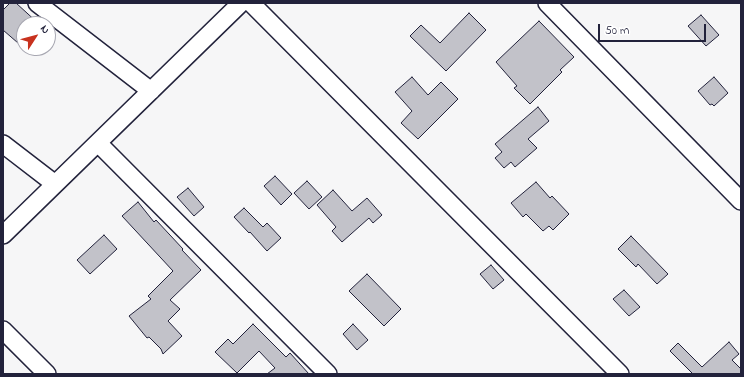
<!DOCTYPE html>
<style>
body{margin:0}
#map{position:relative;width:744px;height:377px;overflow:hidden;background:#f6f6f7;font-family:"Indie Flower",sans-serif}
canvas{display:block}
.frame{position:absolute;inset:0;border:4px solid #22223b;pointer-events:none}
.north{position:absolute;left:16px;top:16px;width:40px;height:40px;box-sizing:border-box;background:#fff;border:1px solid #a7a7b1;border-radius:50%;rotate:54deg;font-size:11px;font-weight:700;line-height:16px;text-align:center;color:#22223b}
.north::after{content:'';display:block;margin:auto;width:14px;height:18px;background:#c8321e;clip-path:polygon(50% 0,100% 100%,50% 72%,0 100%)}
.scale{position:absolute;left:598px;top:24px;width:108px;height:18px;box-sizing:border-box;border:2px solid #22223b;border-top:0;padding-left:5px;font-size:12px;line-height:14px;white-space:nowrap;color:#22223b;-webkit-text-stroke:3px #fff;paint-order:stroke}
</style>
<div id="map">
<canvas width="744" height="377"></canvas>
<div class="frame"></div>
<div class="north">N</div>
<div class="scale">50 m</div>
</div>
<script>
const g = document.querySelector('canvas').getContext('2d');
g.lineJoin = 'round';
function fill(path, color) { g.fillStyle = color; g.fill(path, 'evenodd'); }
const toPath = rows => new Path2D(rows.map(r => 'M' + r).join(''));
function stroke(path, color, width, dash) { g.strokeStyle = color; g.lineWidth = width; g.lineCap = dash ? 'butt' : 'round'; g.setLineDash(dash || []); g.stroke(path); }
const building = toPath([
 [10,3,16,3,39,24,24,24,24,36,18,43,3,30,3,10,10,3],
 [469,13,486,30,446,71,410,36,421,25,440,43,469,13],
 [701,15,719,35,706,46,688,26,701,15],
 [539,21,574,57,560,70,562,72,530,104,514,88,517,86,496,62,539,21],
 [412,77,428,95,441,82,458,99,418,139,401,123,412,111,395,92,412,77],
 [714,77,728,93,714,106,712,104,710,105,698,91,714,77],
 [538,107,549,121,528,139,537,148,515,167,511,162,504,168,495,158,502,152,495,144,538,107],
 [275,176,292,194,281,205,264,186,275,176],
 [307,181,322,197,309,209,294,193,307,181],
 [536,182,550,198,552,196,569,214,553,230,549,226,543,231,526,214,523,217,511,203,536,182],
 [188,188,204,207,194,216,177,197,188,188],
 [333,190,352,211,367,198,382,215,373,223,369,218,342,242,332,231,336,227,317,205,333,190],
 [138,202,154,222,156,220,183,249,182,250,201,270,170,300,180,309,168,321,182,336,163,354,161,349,149,337,147,338,129,316,151,299,148,296,173,271,122,216,138,202],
 [244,208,263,227,267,223,281,238,267,251,250,232,249,233,234,217,244,208],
 [104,235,117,249,90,274,77,260,104,235],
 [631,236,668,274,657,284,638,264,636,267,618,249,631,236],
 [491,265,504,280,493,289,480,274,491,265],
 [367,274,401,309,384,326,349,291,367,274],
 [624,290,640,307,629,316,613,299,624,290],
 [253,324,286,357,290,353,309,374,267,374,275,368,259,351,237,373,215,352,228,339,233,344,253,324],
 [353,324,368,340,357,350,343,334,353,324],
 [729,342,739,354,732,360,741,369,741,374,693,374,670,351,678,343,702,367,729,342]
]);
fill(building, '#c2c2c9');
stroke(building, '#22223b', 1);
const minor = toPath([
 [37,3,151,91],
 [251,3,620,374],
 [547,3,741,201],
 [98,143,328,374],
 [3,144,55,184],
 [3,235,241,3],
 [3,330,47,374]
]);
stroke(minor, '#22223b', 20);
stroke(minor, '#fff', 17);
</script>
